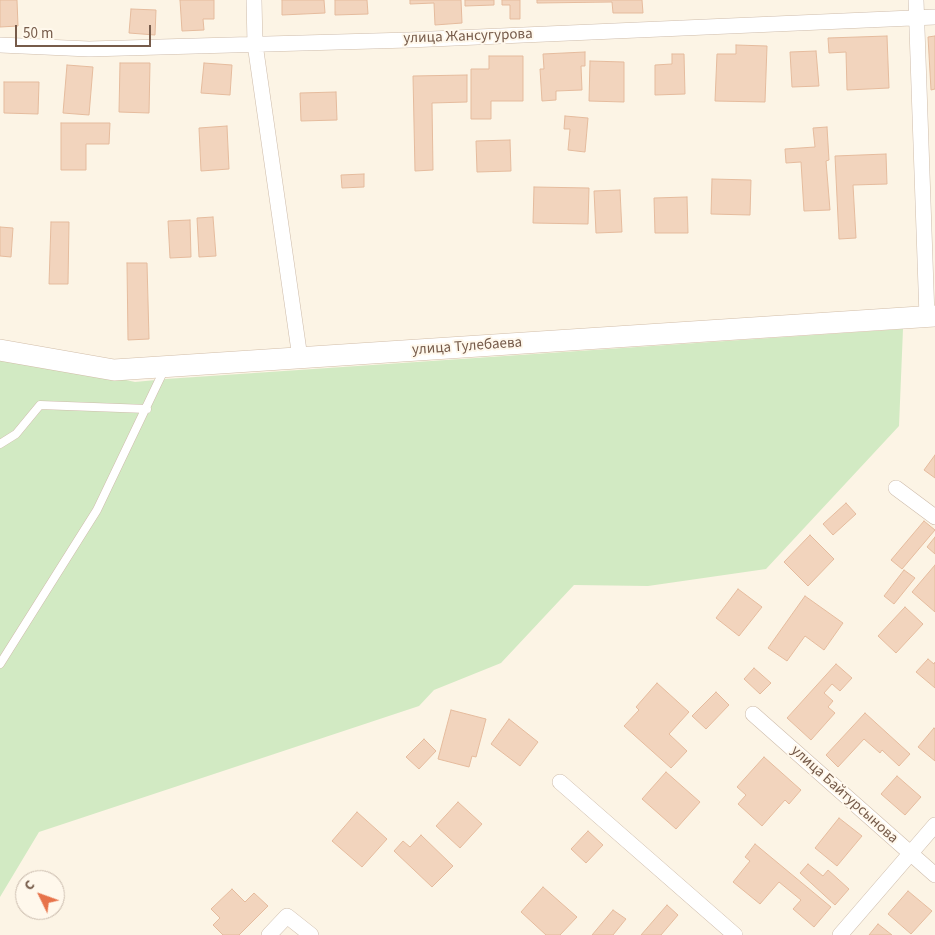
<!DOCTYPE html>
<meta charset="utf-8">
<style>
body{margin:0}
#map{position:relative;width:935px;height:935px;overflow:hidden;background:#fcf4e5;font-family:"Source Sans 3",sans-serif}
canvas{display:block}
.north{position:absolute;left:15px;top:870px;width:50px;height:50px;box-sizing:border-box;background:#fff8ec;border:1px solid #c8b9ab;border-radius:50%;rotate:312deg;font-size:14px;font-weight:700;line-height:20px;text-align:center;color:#765b4a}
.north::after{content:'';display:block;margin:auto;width:18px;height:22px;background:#e7734a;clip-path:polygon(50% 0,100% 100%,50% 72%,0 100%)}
.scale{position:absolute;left:15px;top:25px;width:136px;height:22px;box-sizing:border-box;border:2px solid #765b4a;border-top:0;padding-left:6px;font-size:15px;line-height:18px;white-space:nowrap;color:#765b4a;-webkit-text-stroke:4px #fff8ec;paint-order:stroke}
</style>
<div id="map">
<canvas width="935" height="935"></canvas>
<div class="north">С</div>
<div class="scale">50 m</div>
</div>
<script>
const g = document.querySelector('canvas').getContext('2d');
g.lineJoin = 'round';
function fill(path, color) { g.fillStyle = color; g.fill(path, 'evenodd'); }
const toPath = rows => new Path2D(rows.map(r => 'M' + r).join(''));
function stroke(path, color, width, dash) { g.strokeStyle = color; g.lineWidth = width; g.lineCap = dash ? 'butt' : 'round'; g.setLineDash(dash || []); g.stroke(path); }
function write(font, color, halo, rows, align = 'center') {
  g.font = font + ' "Source Sans 3",sans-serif'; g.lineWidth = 4; g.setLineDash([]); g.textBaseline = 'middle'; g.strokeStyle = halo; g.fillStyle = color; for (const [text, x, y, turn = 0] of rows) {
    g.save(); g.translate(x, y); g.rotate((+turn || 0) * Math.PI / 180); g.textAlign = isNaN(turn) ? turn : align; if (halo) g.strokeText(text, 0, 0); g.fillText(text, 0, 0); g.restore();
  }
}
fill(toPath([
 [903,329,899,426,766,569,648,586,574,585,501,663,434,690,419,706,39,832,0,897,0,352,135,382,166,379]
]), '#d2eac3');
const building = toPath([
 [0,0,17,0,18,26,0,27,0,0],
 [180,0,214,0,214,19,203,19,204,30,182,31,180,0],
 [282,0,324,0,325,13,282,15,282,0],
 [335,0,367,0,368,14,335,15,335,0],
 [410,0,461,0,462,23,435,25,434,3,410,4,410,0],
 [465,0,494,0,494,5,465,6,465,0],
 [502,0,520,0,520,19,510,19,510,5,502,5,502,0],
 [537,0,642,0,643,13,613,13,612,2,537,3,537,0],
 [131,9,156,10,155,35,129,33,131,9],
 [887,36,889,88,847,90,846,52,829,53,828,38,887,36],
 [935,36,935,89,931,90,928,37,935,36],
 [736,45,767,46,765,102,715,101,717,54,736,54,736,45],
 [816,51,819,86,792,87,790,52,816,51],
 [585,52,585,66,581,66,582,90,556,91,556,100,542,101,540,69,544,69,543,54,585,52],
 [672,54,684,54,685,94,655,95,655,65,672,64,672,54],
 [489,56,523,56,523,101,491,101,491,119,471,119,471,69,489,69,489,56],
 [590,61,624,62,624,102,589,101,590,61],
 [120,63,150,63,149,113,119,112,120,63],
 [204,63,232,65,230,95,201,93,204,63],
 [67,65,93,67,89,115,63,113,67,65],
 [467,75,467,102,432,103,433,170,415,171,413,76,467,75],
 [4,82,39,82,38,114,4,113,4,82],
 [336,92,337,120,301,121,300,93,336,92],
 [565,116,588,118,585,152,568,150,570,129,564,129,565,116],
 [61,123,110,123,109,144,86,144,86,170,61,170,61,123],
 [227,126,229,169,201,171,199,128,227,126],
 [827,127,829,160,826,161,830,210,804,211,801,162,786,163,785,149,815,147,813,128,827,127],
 [510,140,511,171,477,172,476,141,510,140],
 [886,154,887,184,853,185,856,238,839,239,835,156,886,154],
 [364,174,364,187,342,188,341,175,364,174],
 [712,179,751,180,750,215,711,214,712,179],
 [534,187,589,188,588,224,533,223,534,187],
 [620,190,622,232,596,233,594,191,620,190],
 [687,197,688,233,655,233,654,198,687,197],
 [213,217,216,256,199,257,197,218,213,217],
 [190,220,191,257,170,258,168,221,190,220],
 [51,222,69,222,68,284,49,284,51,222],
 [0,227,13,228,11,257,0,256,0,227],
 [127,263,147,263,149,339,128,340,127,263],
 [935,455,935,478,924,470,935,455],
 [846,503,856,514,833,535,823,524,846,503],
 [924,521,935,530,902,569,891,560,924,521],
 [810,535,834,559,808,586,784,562,810,535],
 [935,537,935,554,927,547,935,537],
 [935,565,935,612,912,592,935,565],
 [904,570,915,578,894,604,884,596,904,570],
 [738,589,762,607,739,636,716,618,738,589],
 [805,596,843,623,824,650,805,636,787,661,768,648,805,596],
 [905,607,923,624,896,653,878,636,905,607],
 [928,659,934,664,935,662,935,688,916,672,928,659],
 [836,664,852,678,840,691,832,684,824,693,833,701,828,707,835,713,811,740,787,718,836,664],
 [754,668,771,683,760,694,744,679,754,668],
 [657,683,689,712,669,734,687,751,671,768,624,726,639,710,636,707,657,683],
 [716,692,729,705,706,729,692,716,716,692],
 [451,710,486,719,476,757,472,756,469,767,438,759,451,710],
 [865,713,910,754,899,766,882,750,880,753,864,739,838,767,826,755,865,713],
 [509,719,538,742,520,766,491,744,509,719],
 [934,728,935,729,935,761,918,747,934,728],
 [424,739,436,751,419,769,406,757,424,739],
 [764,757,801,790,789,804,785,800,762,826,738,804,746,795,737,787,764,757],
 [666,772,700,802,676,829,642,799,666,772],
 [897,776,921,797,905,815,881,794,897,776],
 [458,802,482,824,460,848,436,826,458,802],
 [357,812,387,839,362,867,332,841,357,812],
 [839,818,862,836,837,866,815,848,839,818],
 [588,831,603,845,586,863,571,849,588,831],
 [421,835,453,866,432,887,394,851,403,841,410,847,421,835],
 [755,844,831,907,814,927,793,909,801,900,779,882,760,904,733,882,750,861,745,857,755,844],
 [808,864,823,876,828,870,849,889,835,905,800,873,808,864],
 [543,887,577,917,560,935,546,935,521,912,543,887],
 [232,889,245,902,254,893,268,906,239,935,223,935,213,925,220,918,211,909,232,889],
 [908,891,932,911,911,934,888,914,908,891],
 [667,905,678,915,661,935,641,935,667,905],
 [613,910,626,919,613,935,592,935,613,910],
 [878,924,892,935,869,935,878,924]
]);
fill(building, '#f2d4bd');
stroke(building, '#e5bb9d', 1);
const lane = toPath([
 [0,444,16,434,40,405,147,409],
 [0,664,97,510,164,370]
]);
const street = toPath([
 [254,0,255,44,300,358],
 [916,0,927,317],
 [0,45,89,49,409,40,935,17],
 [896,488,935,517],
 [753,714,935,875],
 [560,782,735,935],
 [269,935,287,916,311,935],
 [840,935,935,825]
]);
const secondary = toPath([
 [0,350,114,370,935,316]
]);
stroke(lane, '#cebcab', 9);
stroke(street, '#cebcab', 16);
stroke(secondary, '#d1bda8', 22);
stroke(lane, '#fff', 8);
stroke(street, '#fff', 15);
stroke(secondary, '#fff', 21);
write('15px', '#765b4a', '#fff8ec', [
 ["улица Жансугурова",468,37,-2],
 ["улица Тулебаева",467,347,-4],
 ["улица Байтурсынова",844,795,42]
]);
</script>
